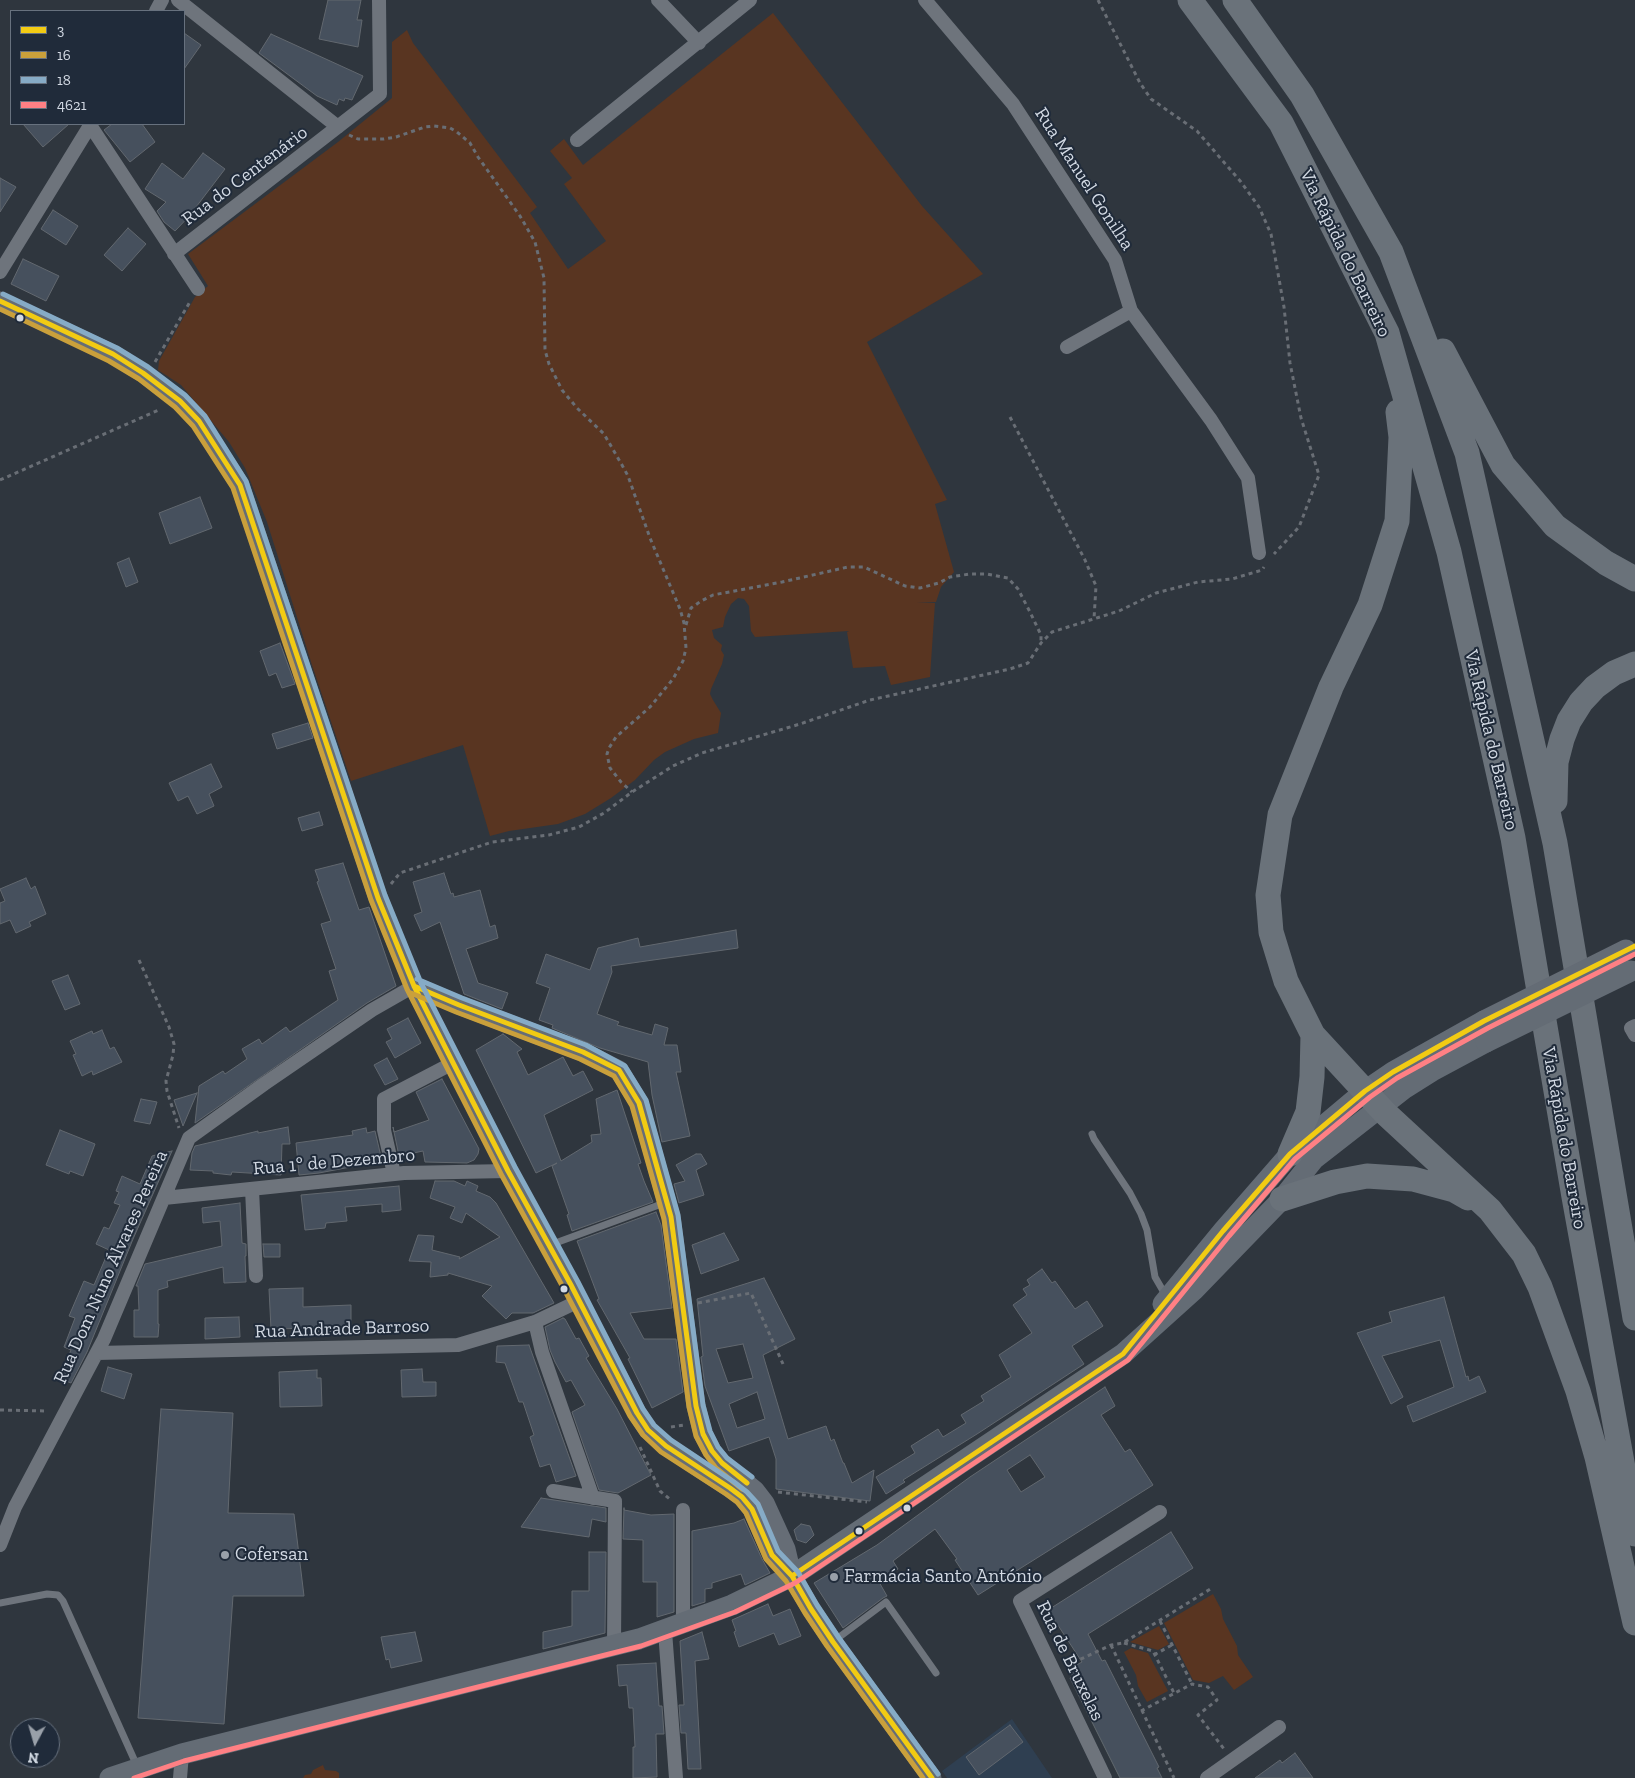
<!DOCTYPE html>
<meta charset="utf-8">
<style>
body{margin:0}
#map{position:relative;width:1635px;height:1778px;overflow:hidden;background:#2f363e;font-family:"Zilla Slab",serif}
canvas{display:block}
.legend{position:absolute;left:10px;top:10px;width:175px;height:115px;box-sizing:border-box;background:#202b3a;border:1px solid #67717e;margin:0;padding:6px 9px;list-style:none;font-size:15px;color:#d2d9e3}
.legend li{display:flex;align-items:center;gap:10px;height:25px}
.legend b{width:25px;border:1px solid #67717e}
.north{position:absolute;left:10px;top:1718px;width:50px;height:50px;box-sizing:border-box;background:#202b3a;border:1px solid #67717e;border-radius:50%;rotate:186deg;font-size:14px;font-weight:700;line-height:20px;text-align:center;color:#d2d9e3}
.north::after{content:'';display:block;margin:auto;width:18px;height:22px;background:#99a0a9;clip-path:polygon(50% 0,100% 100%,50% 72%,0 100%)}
</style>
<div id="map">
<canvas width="1635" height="1778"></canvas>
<ul class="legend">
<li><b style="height:6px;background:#f2cb13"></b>3</li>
<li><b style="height:6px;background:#caa03b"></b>16</li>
<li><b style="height:6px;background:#86abc6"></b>18</li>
<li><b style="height:6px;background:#ff8084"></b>4621</li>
</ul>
<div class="north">N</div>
</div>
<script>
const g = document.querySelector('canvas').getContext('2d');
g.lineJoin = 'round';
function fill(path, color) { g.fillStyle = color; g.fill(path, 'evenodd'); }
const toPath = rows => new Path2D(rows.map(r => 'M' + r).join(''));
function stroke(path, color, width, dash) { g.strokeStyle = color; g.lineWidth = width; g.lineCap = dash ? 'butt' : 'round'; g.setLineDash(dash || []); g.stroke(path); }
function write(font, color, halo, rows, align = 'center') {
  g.font = font + ' "Zilla Slab",serif'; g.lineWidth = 4; g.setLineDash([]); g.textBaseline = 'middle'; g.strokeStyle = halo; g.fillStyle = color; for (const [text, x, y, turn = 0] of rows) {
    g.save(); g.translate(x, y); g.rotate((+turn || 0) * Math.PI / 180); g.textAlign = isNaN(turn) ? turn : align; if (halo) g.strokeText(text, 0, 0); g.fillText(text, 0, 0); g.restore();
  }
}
fill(toPath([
 [1012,1719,1052,1778,947,1778,942,1771]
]), '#2f3f51');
fill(toPath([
 [773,13,922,206,983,274,867,342,947,500,935,504,954,572,941,587,936,602,917,602,935,603,930,677,891,685,885,666,853,668,847,632,849,631,755,637,751,631,749,606,744,599,738,598,731,604,725,617,723,627,712,630,714,638,722,645,721,650,724,655,722,664,711,689,710,694,713,700,721,713,718,733,694,739,665,752,654,760,635,780,611,798,585,814,558,824,509,831,490,836,463,745,351,781,312,665,267,522,245,468,229,442,181,385,158,370,159,361,195,297,208,286,188,254,338,142,392,98,392,42,407,30,413,43,537,207,530,213,568,269,606,241,564,184,572,178,550,151,564,139,583,165],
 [1213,1594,1221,1609,1223,1619,1237,1646,1238,1655,1253,1677,1234,1690,1223,1676,1209,1683,1193,1680,1164,1623],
 [1159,1626,1169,1644,1158,1650,1130,1642],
 [1131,1648,1148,1653,1168,1691,1147,1702,1138,1686,1136,1675,1124,1652],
 [323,1765,325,1770,336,1771,339,1773,339,1778,303,1778,305,1775,311,1774,313,1770]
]), '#593521');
const building = toPath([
 [328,0,361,0,357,20,362,20,358,47,319,39,328,0],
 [184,33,201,45,184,69,184,33],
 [271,34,363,76,352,100,345,98,344,101,339,99,337,105,317,96,259,53,271,34],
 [23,124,69,124,43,147,23,124],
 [112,124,142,124,155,142,130,162,104,130,112,124],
 [203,153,225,169,196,207,197,208,175,231,164,222,157,211,166,202,145,189,162,163,183,179,203,153],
 [0,178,16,187,0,212,0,178],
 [53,210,78,226,66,245,41,229,53,210],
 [128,228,146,244,122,271,104,255,128,228],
 [23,259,59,276,46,301,11,284,23,259],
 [200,497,212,528,170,544,159,513,200,497],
 [129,558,138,582,126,587,117,563,129,558],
 [280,643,295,684,282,688,276,673,269,676,260,651,280,643],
 [308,723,313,738,277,749,272,734,308,723],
 [211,764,222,787,209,794,214,806,197,814,188,796,178,801,169,783,211,764],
 [319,812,323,825,302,831,298,818,319,812],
 [343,863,359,910,369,907,396,986,367,1003,195,1123,199,1086,223,1071,225,1074,247,1059,242,1049,259,1039,262,1044,286,1027,290,1032,338,1000,329,971,336,969,321,924,331,921,317,882,319,881,315,870,343,863],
 [444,873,451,894,453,893,454,897,480,890,490,927,495,925,498,938,466,949,478,983,508,993,502,1009,464,994,440,922,421,931,414,915,422,912,413,882,444,873],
 [26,878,31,889,35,886,46,914,29,922,31,926,16,933,10,920,0,924,0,903,5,901,0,889,26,878],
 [736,930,738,948,611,966,612,972,597,1014,619,1022,617,1025,652,1035,655,1024,668,1028,664,1045,677,1045,681,1072,676,1072,690,1136,662,1142,652,1095,648,1062,600,1048,552,1028,553,1025,539,1020,550,988,536,983,546,954,590,970,598,948,638,938,640,947,736,930],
 [68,975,80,1004,65,1010,52,981,68,975],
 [408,1018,421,1043,395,1058,386,1042,392,1039,387,1029,408,1018],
 [102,1030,110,1049,114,1047,122,1062,93,1075,92,1071,82,1076,73,1055,76,1054,70,1041,92,1031,93,1034,102,1030],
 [503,1034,522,1049,517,1052,528,1075,563,1057,573,1076,583,1071,593,1090,544,1115,561,1161,592,1142,591,1135,601,1134,596,1099,617,1090,641,1163,638,1164,644,1181,653,1202,572,1231,567,1215,569,1214,552,1166,557,1163,536,1173,476,1050,503,1034],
 [387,1058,398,1079,385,1085,374,1065,387,1058],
 [442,1079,479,1149,478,1154,474,1160,467,1163,425,1162,423,1151,399,1156,393,1127,394,1132,429,1120,416,1092,442,1079],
 [197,1093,183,1126,174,1100,197,1093],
 [141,1099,157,1102,150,1124,134,1121,141,1099],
 [288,1127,290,1144,282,1144,281,1175,232,1172,231,1175,213,1173,213,1171,190,1170,192,1153,195,1146,246,1134,258,1131,258,1133,288,1127],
 [366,1128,367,1133,375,1131,382,1161,319,1173,299,1175,296,1143,353,1135,352,1131,366,1128],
 [60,1130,95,1144,83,1176,70,1171,69,1174,46,1165,60,1130],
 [172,1151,133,1239,87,1352,71,1383,59,1378,71,1350,64,1347,75,1318,69,1316,84,1281,94,1285,109,1250,96,1244,104,1227,109,1229,120,1205,114,1203,119,1192,116,1191,122,1176,140,1184,152,1156,172,1151],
 [696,1154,701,1154,707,1164,696,1170,704,1195,679,1203,674,1184,685,1181,676,1165,696,1154],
 [435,1181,454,1181,465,1186,467,1181,478,1186,476,1191,490,1197,496,1203,554,1303,533,1313,512,1313,506,1319,482,1296,492,1286,448,1273,448,1275,430,1277,431,1262,409,1261,418,1235,434,1236,432,1250,460,1257,459,1259,500,1237,466,1213,462,1223,450,1218,455,1207,430,1198,435,1181],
 [399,1186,401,1210,382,1212,382,1204,345,1207,347,1221,326,1223,325,1228,305,1230,301,1195,399,1186],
 [240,1203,242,1243,246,1244,246,1256,245,1256,246,1282,224,1283,223,1267,167,1281,168,1287,158,1290,158,1324,159,1324,158,1337,134,1337,134,1310,139,1310,138,1286,136,1286,145,1264,222,1246,220,1221,203,1223,202,1208,240,1203],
 [656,1212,661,1225,672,1308,630,1313,644,1339,676,1339,683,1392,652,1408,628,1359,630,1358,597,1300,599,1299,577,1241,656,1212],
 [724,1233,739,1260,701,1274,692,1245,724,1233],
 [263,1244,280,1244,280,1257,264,1257,263,1244],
 [1042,1269,1052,1283,1055,1281,1075,1309,1087,1301,1103,1326,1072,1346,1084,1364,977,1434,903,1480,905,1482,886,1494,876,1477,915,1453,911,1446,938,1429,943,1437,966,1423,961,1415,984,1401,981,1396,1011,1377,999,1355,1032,1333,1013,1305,1027,1295,1023,1289,1030,1285,1027,1280,1042,1269],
 [764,1278,795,1339,763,1355,788,1439,826,1426,831,1441,834,1439,843,1463,844,1463,852,1483,874,1470,870,1501,776,1489,776,1459,769,1437,729,1451,705,1386,701,1357,703,1356,697,1299,764,1278],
 [743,1344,753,1378,728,1383,716,1349,743,1344],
 [757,1392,765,1419,737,1428,729,1404,757,1392],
 [303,1288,303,1307,351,1305,351,1328,343,1328,344,1331,313,1332,313,1328,271,1329,269,1289,303,1288],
 [1444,1297,1466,1377,1468,1376,1469,1381,1479,1376,1486,1392,1413,1422,1407,1406,1454,1387,1440,1340,1382,1356,1403,1397,1391,1404,1357,1333,1392,1322,1389,1312,1444,1297],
 [239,1317,240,1337,205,1339,205,1318,239,1317],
 [563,1318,565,1319,576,1339,579,1338,589,1356,586,1358,617,1409,651,1475,618,1493,599,1490,572,1412,585,1405,571,1380,566,1382,555,1362,550,1350,545,1327,563,1318],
 [529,1345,576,1476,556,1482,550,1464,540,1467,530,1437,534,1435,523,1402,519,1402,505,1363,496,1362,497,1346,529,1345],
 [108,1367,132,1374,124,1399,101,1391,108,1367],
 [422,1369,423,1382,436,1382,436,1396,402,1397,401,1370,422,1369],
 [317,1370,317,1378,321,1378,322,1406,280,1407,279,1372,317,1370],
 [1105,1387,1115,1406,1101,1415,1125,1452,1130,1449,1153,1485,978,1595,955,1560,957,1559,935,1529,893,1561,898,1569,879,1582,887,1596,883,1598,843,1628,814,1583,877,1545,970,1477,1105,1387],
 [1030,1455,1045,1477,1021,1492,1007,1470,1030,1455],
 [161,1409,233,1413,228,1513,294,1514,304,1596,233,1596,224,1724,138,1718,161,1409],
 [541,1498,606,1508,606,1522,592,1519,589,1537,521,1527,541,1498],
 [624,1508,624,1510,651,1515,674,1514,674,1612,657,1617,657,1582,643,1582,643,1540,623,1539,624,1508],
 [744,1519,762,1559,770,1573,745,1585,741,1574,712,1583,712,1588,705,1589,705,1602,692,1606,692,1531,734,1523,744,1519],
 [801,1524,810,1526,814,1535,806,1543,797,1540,794,1530,801,1524],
 [1171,1532,1193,1568,1088,1634,1102,1661,1105,1660,1159,1767,1157,1768,1162,1778,1120,1778,1070,1678,1073,1677,1069,1669,1082,1662,1048,1610,1171,1532],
 [589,1552,606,1552,605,1633,543,1649,543,1632,572,1626,572,1591,589,1591,589,1552],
 [768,1604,773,1616,790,1609,801,1636,779,1645,774,1633,739,1647,734,1632,736,1631,732,1620,768,1604],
 [415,1632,422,1661,391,1668,389,1659,386,1660,381,1637,415,1632],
 [702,1632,709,1659,695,1661,701,1769,688,1769,686,1733,681,1733,679,1705,684,1705,680,1641,702,1632],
 [656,1663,659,1706,662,1706,664,1734,656,1734,657,1777,633,1778,633,1747,635,1747,633,1708,629,1708,627,1685,619,1686,617,1665,656,1663],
 [1010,1725,1023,1742,979,1775,966,1757,1010,1725],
 [1295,1753,1313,1778,1255,1778,1280,1760,1282,1763,1295,1753]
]);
fill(building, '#46505d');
stroke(building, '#62686f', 1);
stroke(toPath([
 [1098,0,1140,83,1151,99,1197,131,1241,182,1259,207,1271,234,1284,307,1290,363,1301,418,1319,475,1299,527,1274,554],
 [349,135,358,139,384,139,396,137,425,127,434,126,450,128,457,132,470,143,478,157,520,216,535,242,544,278,545,350,549,364,562,390,577,408,604,434,622,465,628,476,650,538,680,609,684,623,686,648,683,661,673,679,650,707,616,737,609,748,607,754,610,768,621,782,632,792],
 [155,362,191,300],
 [1010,417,1085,560,1096,586,1094,619],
 [0,480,161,409],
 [686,625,691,608,701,601,713,595,782,582,848,567,864,567,905,586,920,588,939,583,950,577,970,574,987,574,1008,578,1018,589,1030,612,1041,635,1041,643],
 [391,884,400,873,492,842,549,835,579,827,604,813,632,792,673,766,702,753,800,724,870,700,1010,669,1028,663,1041,643,1052,632,1119,611,1156,593,1198,582,1232,579,1262,570,1264,567],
 [139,960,169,1027,174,1044,173,1055,166,1081,167,1091,179,1128],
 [698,1303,751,1293,783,1364],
 [0,1410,48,1411],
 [671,1427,684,1425],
 [640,1447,660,1491,672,1501],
 [778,1492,867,1502],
 [1160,1621,1192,1684],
 [1124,1643,1153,1651,1174,1693],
 [1111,1645,1174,1778],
 [1154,1655,1172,1645],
 [1066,1666,1111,1645,1123,1643,1212,1588],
 [1141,1711,1192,1684,1208,1687,1217,1700,1198,1715,1224,1749]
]), '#696e75', 3, [4, 4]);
stroke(toPath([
 [1092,1134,1094,1139,1130,1193,1141,1214,1147,1230,1155,1277,1166,1296],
 [550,1245,667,1202],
 [0,1603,47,1594,58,1595,63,1601,137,1766],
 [834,1641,886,1602,936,1673]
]), '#6e747c', 7);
stroke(toPath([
 [178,0,338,127],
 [658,0,699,43],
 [925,0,1013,104,1115,260,1131,311,1211,420,1248,478,1259,553],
 [156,11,162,0],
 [90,125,198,289],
 [577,140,750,0],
 [174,254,380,94,379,0],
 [0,272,91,124],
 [1067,347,1131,311],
 [1635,1026,1631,1028,1635,1035],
 [394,1174,384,1130,384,1099,453,1063],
 [252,1189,256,1276],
 [164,1198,404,1173,508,1171],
 [535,1322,542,1352,593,1498],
 [97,1353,458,1345,535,1322,579,1301],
 [553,1491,615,1501,614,1646],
 [0,1545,15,1507,104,1339,189,1138,264,1084,372,1010,414,986],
 [683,1624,683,1510],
 [665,1631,676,1778],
 [180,1778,182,1754],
 [1105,1778,1020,1601,1160,1512],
 [1207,1778,1279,1727]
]), '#6e747c', 14);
stroke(toPath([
 [0,301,113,354,143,373,180,401,199,421,240,485,378,898,414,986,508,1171,571,1285,637,1413,648,1430,666,1446,730,1488,742,1497,752,1509,772,1555,792,1576,811,1609,833,1642,932,1778],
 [414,986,459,1005,583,1052,619,1070,639,1103,671,1217,696,1406,703,1434,712,1451,722,1463,755,1490,765,1503,786,1549,792,1575]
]), '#666d76', 19);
stroke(toPath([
 [1163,1304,1223,1231,1290,1154,1365,1091,1393,1072,1484,1021],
 [110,1778,182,1754,639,1639,732,1605,792,1576,1123,1354,1194,1290,1282,1199,1314,1159,1405,1088,1432,1071,1486,1042]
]), '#646c75', 21);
stroke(toPath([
 [1190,0,1281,123,1387,333,1449,552,1513,838,1574,1197,1635,1534],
 [1235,0,1302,95,1391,252,1467,453,1555,843,1635,1318],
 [1443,351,1503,465,1555,526,1606,563,1635,579],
 [1398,412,1401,437,1397,521,1370,605,1331,687,1280,815,1268,895,1271,932,1286,981,1313,1035,1385,1113,1490,1210,1524,1254,1540,1287,1578,1391,1597,1457,1635,1623],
 [1555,801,1556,762,1562,739,1569,721,1581,702,1595,687,1614,673,1635,664],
 [1290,1154,1308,1112,1312,1077,1313,1035],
 [1282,1199,1335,1182,1367,1176,1413,1179,1454,1190,1468,1198]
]), '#6a727a', 25);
stroke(toPath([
 [1484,1021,1626,950],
 [1486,1042,1631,971]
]), '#646c75', 21);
stroke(toPath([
 [0,301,113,354,143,373,180,401,199,421,240,485,378,898,414,986,508,1171,571,1285,637,1413,648,1430,666,1446,730,1488,742,1497,752,1509,772,1555,792,1576,811,1609,833,1642,932,1778],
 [414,986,459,1005,583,1052,619,1070,639,1103,671,1217,696,1406,703,1434,712,1451,722,1463,747,1483],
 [792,1576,1123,1354,1223,1231,1290,1154,1365,1091,1393,1072,1484,1021,1635,946]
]), '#f2cb13', 5);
stroke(toPath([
 [0,309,109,361,139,379,175,407,193,426,233,488,371,900,407,989,501,1174,564,1289,630,1416,643,1435,661,1452,726,1494,737,1502,746,1513,766,1559,786,1581,805,1613,827,1646,923,1778],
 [411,993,456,1012,580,1059,614,1076,632,1106,664,1219,689,1407,696,1436,706,1455,716,1468,742,1489]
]), '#caa03b', 5);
stroke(toPath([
 [3,294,117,348,148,367,185,395,205,416,246,481,385,895,421,983,515,1167,578,1282,643,1409,654,1425,671,1440,734,1482,747,1492,758,1504,778,1551,798,1572,817,1605,839,1638,938,1774],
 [417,979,462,998,586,1045,625,1066,646,1100,678,1215,703,1405,710,1431,718,1447,727,1458,752,1477]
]), '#86abc6', 5);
stroke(toPath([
 [134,1778,184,1761,641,1646,735,1612,795,1583,1128,1360,1229,1236,1295,1159,1370,1097,1397,1078,1488,1028,1635,954]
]), '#ff8084', 5);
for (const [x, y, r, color] of [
 [20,318,4.5,"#d2d9e3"],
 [564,1289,4.5,"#d2d9e3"],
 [907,1508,4.5,"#d2d9e3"],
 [859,1531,4.5,"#d2d9e3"],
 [225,1555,5,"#99a0a9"],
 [834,1577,5,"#99a0a9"]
]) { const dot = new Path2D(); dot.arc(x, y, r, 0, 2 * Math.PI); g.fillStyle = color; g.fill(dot); stroke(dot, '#202b3a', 2); }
write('19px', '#d2d9e3', '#202b3a', [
 ["Rua do Centenário",245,176,-37],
 ["Rua Manuel Gonilha",1084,179,57],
 ["Via Rápida do Barreiro",1345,253,64],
 ["Via Rápida do Barreiro",1491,740,77],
 ["Via Rápida do Barreiro",1564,1138,80],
 ["Rua 1º de Dezembro",334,1162,-5],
 ["Rua Dom Nuno Álvares Pereira",111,1267,-66],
 ["Rua Andrade Barroso",342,1329,-2],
 ["Rua de Bruxelas",1070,1661,64]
]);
write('19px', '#d2d9e3', '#202b3a', [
 ["Cofersan",235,1555],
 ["Farmácia Santo António",844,1577]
], 'left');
</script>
